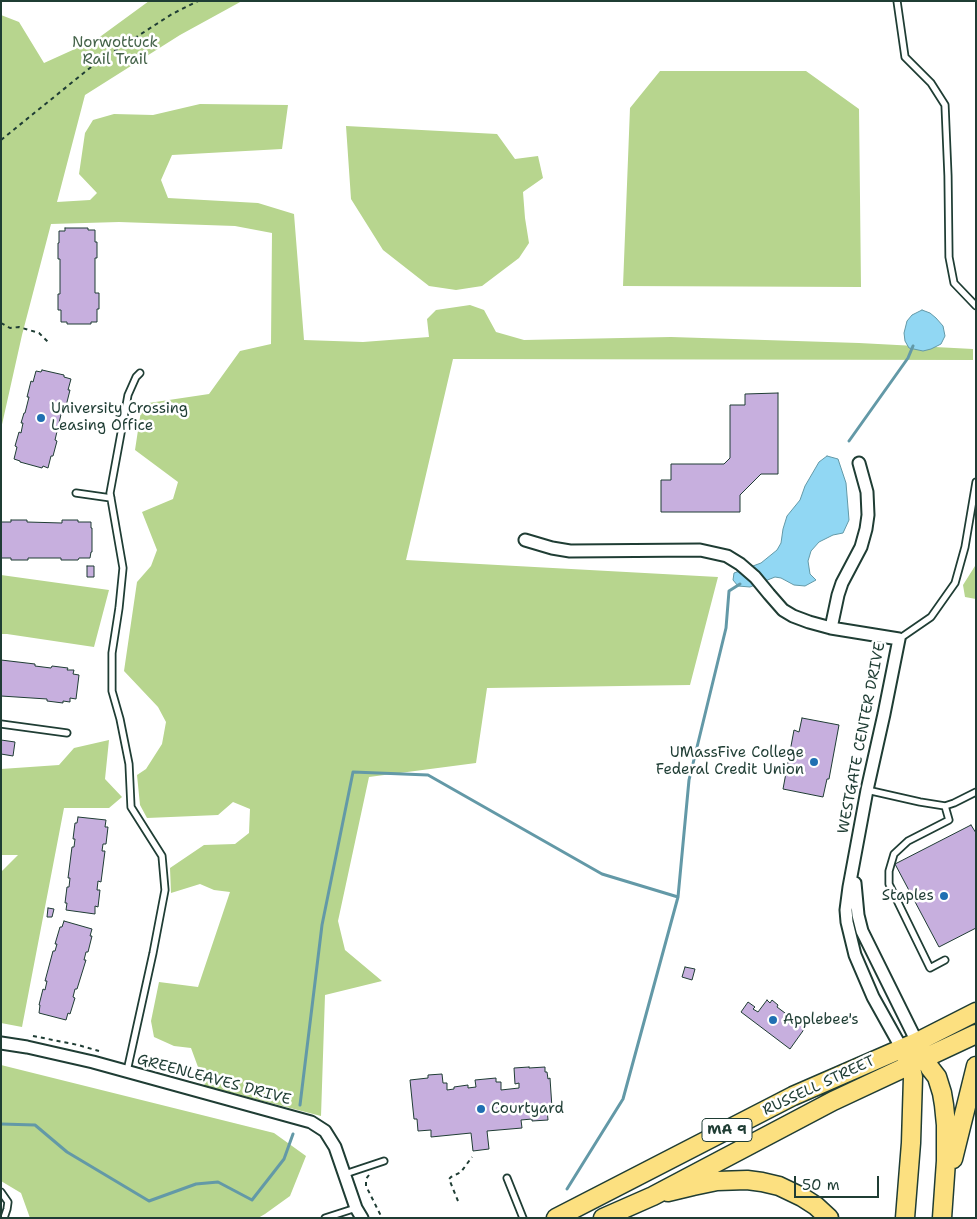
<!DOCTYPE html>
<style>
body{margin:0}
#map{position:relative;width:977px;height:1219px;overflow:hidden;background:#fff;font-family:"Shantell Sans",sans-serif}
canvas{display:block}
.frame{position:absolute;inset:0;border:2px solid #1f3d34;pointer-events:none}
.scale{position:absolute;left:794px;top:1176px;width:85px;height:22px;box-sizing:border-box;border:2px solid #1f3d34;border-top:0;padding-left:6px;font-size:15px;line-height:18px;white-space:nowrap;color:#1f3d34;-webkit-text-stroke:4px #fff;paint-order:stroke}
</style>
<div id="map">
<canvas width="977" height="1219"></canvas>
<div class="frame"></div>
<div class="scale">50 m</div>
</div>
<script>
const g = document.querySelector('canvas').getContext('2d');
g.lineJoin = 'round';
function fill(path, color) { g.fillStyle = color; g.fill(path, 'evenodd'); }
const toPath = rows => new Path2D(rows.map(r => 'M' + r).join(''));
function stroke(path, color, width, dash) { g.strokeStyle = color; g.lineWidth = width; g.lineCap = dash ? 'butt' : 'round'; g.setLineDash(dash || []); g.stroke(path); }
function write(font, color, halo, rows, align = 'center') {
  g.font = font + ' "Shantell Sans",sans-serif'; g.lineWidth = 5; g.setLineDash([]); g.textBaseline = 'middle'; g.strokeStyle = halo; g.fillStyle = color; for (const [text, x, y, turn = 0] of rows) {
    g.save(); g.translate(x, y); g.rotate((+turn || 0) * Math.PI / 180); g.textAlign = isNaN(turn) ? turn : align; if (halo) g.strokeText(text, 0, 0); g.fillText(text, 0, 0); g.restore();
  }
}
fill(toPath([
 [149,1,242,1,180,35,85,95,57,202,90,200,97,193,79,174,85,133,93,120,114,114,153,115,200,104,288,105,282,149,172,155,161,180,168,198,258,203,294,214,304,340,363,342,429,337,427,319,436,310,470,305,484,310,496,332,524,340,671,337,859,343,973,349,973,360,453,359,406,560,718,577,690,685,487,688,476,763,369,777,338,921,345,950,382,981,325,995,321,1116,205,1086,191,1048,174,1046,154,1037,151,1021,159,982,198,987,230,892,214,890,200,884,171,893,170,868,204,845,235,844,249,833,250,809,233,802,218,815,147,818,140,805,137,775,146,769,162,744,166,722,158,707,124,671,137,582,151,566,157,550,142,512,173,499,178,482,135,450,142,404,209,394,240,351,271,344,272,233,235,226,119,222,51,224,22,335,1,429,1,15,19,22,44,63,97,39],
 [660,71,806,71,859,109,861,287,623,286,630,108],
 [346,126,497,134,515,159,538,156,543,178,523,192,525,218,529,243,519,258,482,286,456,290,429,286,383,250,351,199],
 [975,566,976,566,976,599,965,597,963,585],
 [1,575,109,590,94,647,7,634,1,634],
 [109,740,105,779,122,797,109,808,64,808,22,1027,1,1023,1,872,18,855,1,855,1,769,59,765,74,748],
 [1,1065,274,1133,306,1156,290,1196,265,1214,258,1218,30,1218,21,1193,1,1181]
]), '#b7d58e');
const water = toPath([
 [922,310,930,313,936,318,943,326,945,336,941,344,931,349,923,351,909,348,905,341,904,333,907,321,912,315,922,310],
 [827,456,838,459,846,483,849,520,843,533,833,535,819,542,811,551,808,561,810,574,816,580,805,586,794,585,781,578,775,577,750,587,738,586,733,580,734,573,761,563,777,550,781,543,783,529,787,516,800,500,805,486,819,462,827,456]
]);
fill(water, '#91d7f3');
stroke(water, '#6399a7', 1);
stroke(toPath([
 [849,441,908,358,913,346],
 [300,1105,322,925,353,772,428,775,602,874,678,897],
 [1,1124,35,1125,67,1152,149,1201,196,1184,218,1182,252,1200,284,1159,293,1134],
 [567,1189,623,1099,678,897,689,780,726,628,729,591,740,584]
]), '#6399a7', 3);
const building = toPath([
 [65,228,88,228,88,230,95,230,95,242,97,242,97,258,95,258,95,293,99,293,99,309,97,309,97,322,91,322,91,324,67,324,67,322,61,322,61,310,58,310,58,294,60,294,60,259,58,259,58,243,59,243,59,231,65,231,65,228],
 [42,370,64,375,64,377,71,379,68,390,70,390,66,406,63,406,55,440,57,441,53,456,51,456,48,468,43,466,42,468,20,462,20,461,14,459,17,447,15,446,19,432,21,433,23,423,21,423,24,413,25,413,29,397,27,397,31,381,33,382,36,371,41,372,42,370],
 [778,393,778,474,761,474,740,495,740,512,661,512,661,480,671,480,671,464,724,464,730,458,730,405,745,405,745,394,778,393],
 [11,520,27,520,27,522,62,523,62,520,78,520,78,522,91,522,91,528,92,528,92,552,91,552,90,558,79,558,78,560,61,560,61,558,28,558,28,560,11,560,11,558,1,558,1,522,11,522,11,520],
 [87,566,94,566,94,577,87,577,87,566],
 [1,660,35,664,35,666,51,668,52,666,68,668,67,670,74,670,73,674,79,675,76,699,70,698,70,702,63,701,63,703,47,701,47,699,1,696,1,660],
 [802,718,839,725,829,779,827,779,823,797,783,789,794,730,799,732,802,718],
 [1,740,15,742,13,756,1,754,1,740],
 [78,817,106,820,105,827,108,827,106,844,103,844,102,851,105,851,101,882,98,881,97,890,100,890,98,907,95,906,95,914,66,910,67,903,65,903,67,887,69,887,70,878,68,878,72,847,74,847,75,839,73,839,75,823,77,823,78,817],
 [971,825,976,833,976,928,939,947,895,864,971,825],
 [48,908,54,909,52,917,47,917,48,908],
 [64,921,92,929,90,936,92,936,88,952,86,952,84,960,86,960,77,989,75,989,73,997,75,998,70,1014,68,1013,66,1020,39,1013,40,1005,39,1005,43,989,45,990,47,981,45,981,53,951,55,951,57,944,55,944,60,927,62,927,64,921],
 [685,967,695,969,692,980,682,977,685,967],
 [767,1000,770,1003,772,1000,778,1005,777,1007,805,1028,790,1049,741,1012,748,1002,755,1007,753,1009,758,1012,767,1000],
 [529,1067,529,1068,545,1067,545,1072,547,1072,548,1079,550,1078,552,1108,547,1109,548,1120,532,1121,532,1119,521,1120,522,1128,487,1131,489,1149,473,1151,471,1133,431,1137,431,1130,418,1131,417,1119,414,1119,410,1080,428,1078,428,1075,442,1074,443,1083,447,1083,447,1090,454,1089,454,1087,468,1085,468,1088,476,1087,475,1080,496,1078,496,1082,501,1082,501,1090,519,1088,519,1083,515,1084,514,1068,529,1067]
]);
fill(building, '#c7afde');
stroke(building, '#1f3d34', 1);
const service = toPath([
 [897,1,905,57,931,83,945,105,948,176,949,257,954,283,976,306],
 [76,493,111,498],
 [899,639,931,617,955,583,965,547,976,482],
 [1,724,67,733],
 [867,790,920,802,945,806,954,803,976,792],
 [945,960,930,968,889,884,889,871,894,854,908,841,949,820,945,806],
 [127,1071,153,953,165,890,162,856,131,807,129,764,120,719,112,691,112,653,119,608,123,568,110,493,128,395,136,377,140,373],
 [345,1174,384,1161],
 [507,1178,523,1218],
 [1,1192,8,1202,7,1209,4,1218],
 [325,1218,356,1208]
]);
const minor = toPath([
 [525,540,552,548,570,551,700,550,727,556,740,564,755,577,769,594,783,610,793,616,809,622,831,628,838,595,842,583,861,547,866,529,868,515,867,492,859,463],
 [831,628,899,639,884,714,867,790,849,887,846,910,847,922,855,955,873,997,902,1049],
 [855,883,858,915,862,931,917,1042],
 [1,1043,27,1047,93,1062,311,1122,325,1131,335,1147,356,1208,362,1218]
]);
const primary = toPath([
 [918,1044,930,1068,937,1077,942,1093,944,1105,946,1125,946,1161,942,1218],
 [902,1049,910,1064,913,1077,911,1143,905,1218],
 [953,1159,976,1066],
 [668,1192,693,1186,717,1181,747,1180,762,1182,779,1186,802,1197,816,1206,829,1218]
]);
const trunk = toPath([
 [556,1218,793,1096,917,1042,976,1012],
 [603,1218,653,1196,833,1101,976,1034]
]);
stroke(service, '#1f3d34', 9);
stroke(minor, '#1f3d34', 15);
stroke(primary, '#1f3d34', 21);
stroke(trunk, '#1f3d34', 21);
stroke(toPath([
 [1,140,96,63,172,14,198,1],
 [1,323,10,328,19,327,39,333,48,342],
 [33,1036,78,1045,99,1051],
 [369,1175,366,1179,366,1186,382,1218],
 [458,1201,449,1179,451,1177,461,1172,472,1157]
]), '#1f3d34', 2, [4, 4]);
stroke(service, '#fff', 5.5);
stroke(minor, '#fff', 11);
stroke(primary, '#fce080', 18);
stroke(trunk, '#fce080', 18);
for (const [x, y, r, color] of [
 [41,418,5,"#1f6fb2"],
 [814,762,5,"#1f6fb2"],
 [944,896,5,"#1f6fb2"],
 [773,1020,5,"#1f6fb2"],
 [481,1109,5,"#1f6fb2"]
]) { const dot = new Path2D(); dot.arc(x, y, r, 0, 2 * Math.PI); g.fillStyle = color; g.fill(dot); stroke(dot, '#fff', 2); }
for (const [x, y, w] of [
 [727,1130,50]
]) { const box = new Path2D(); box.roundRect(x - w / 2, y - 11.5, w, 23, 4); g.fillStyle = '#fff'; g.fill(box); stroke(box, '#1f3d34', 1); }
write('bold 14px', '#1f3d34', null, [
 ["MA 9",727,1130]
]);
write('15px', '#45634a', '#fff', [
 ["Norwottuck",115,43],
 ["Rail Trail",115,60]
]);
write('15px', '#1f3d34', '#fff', [
 ["University Crossing",51,409],
 ["Leasing Office",51,426],
 ["UMassFive College",804,753,"right"],
 ["Federal Credit Union",804,770,"right"],
 ["Staples",934,896,"right"],
 ["Applebee's",783,1020],
 ["Courtyard",491,1109]
], 'left');
write('15px', '#1f3d34', '#fff', [
 ["WESTGATE CENTER DRIVE",862,738,-79],
 ["GREENLEAVES DRIVE",214,1080,15],
 ["RUSSELL STREET",819,1086,-25]
]);
</script>
